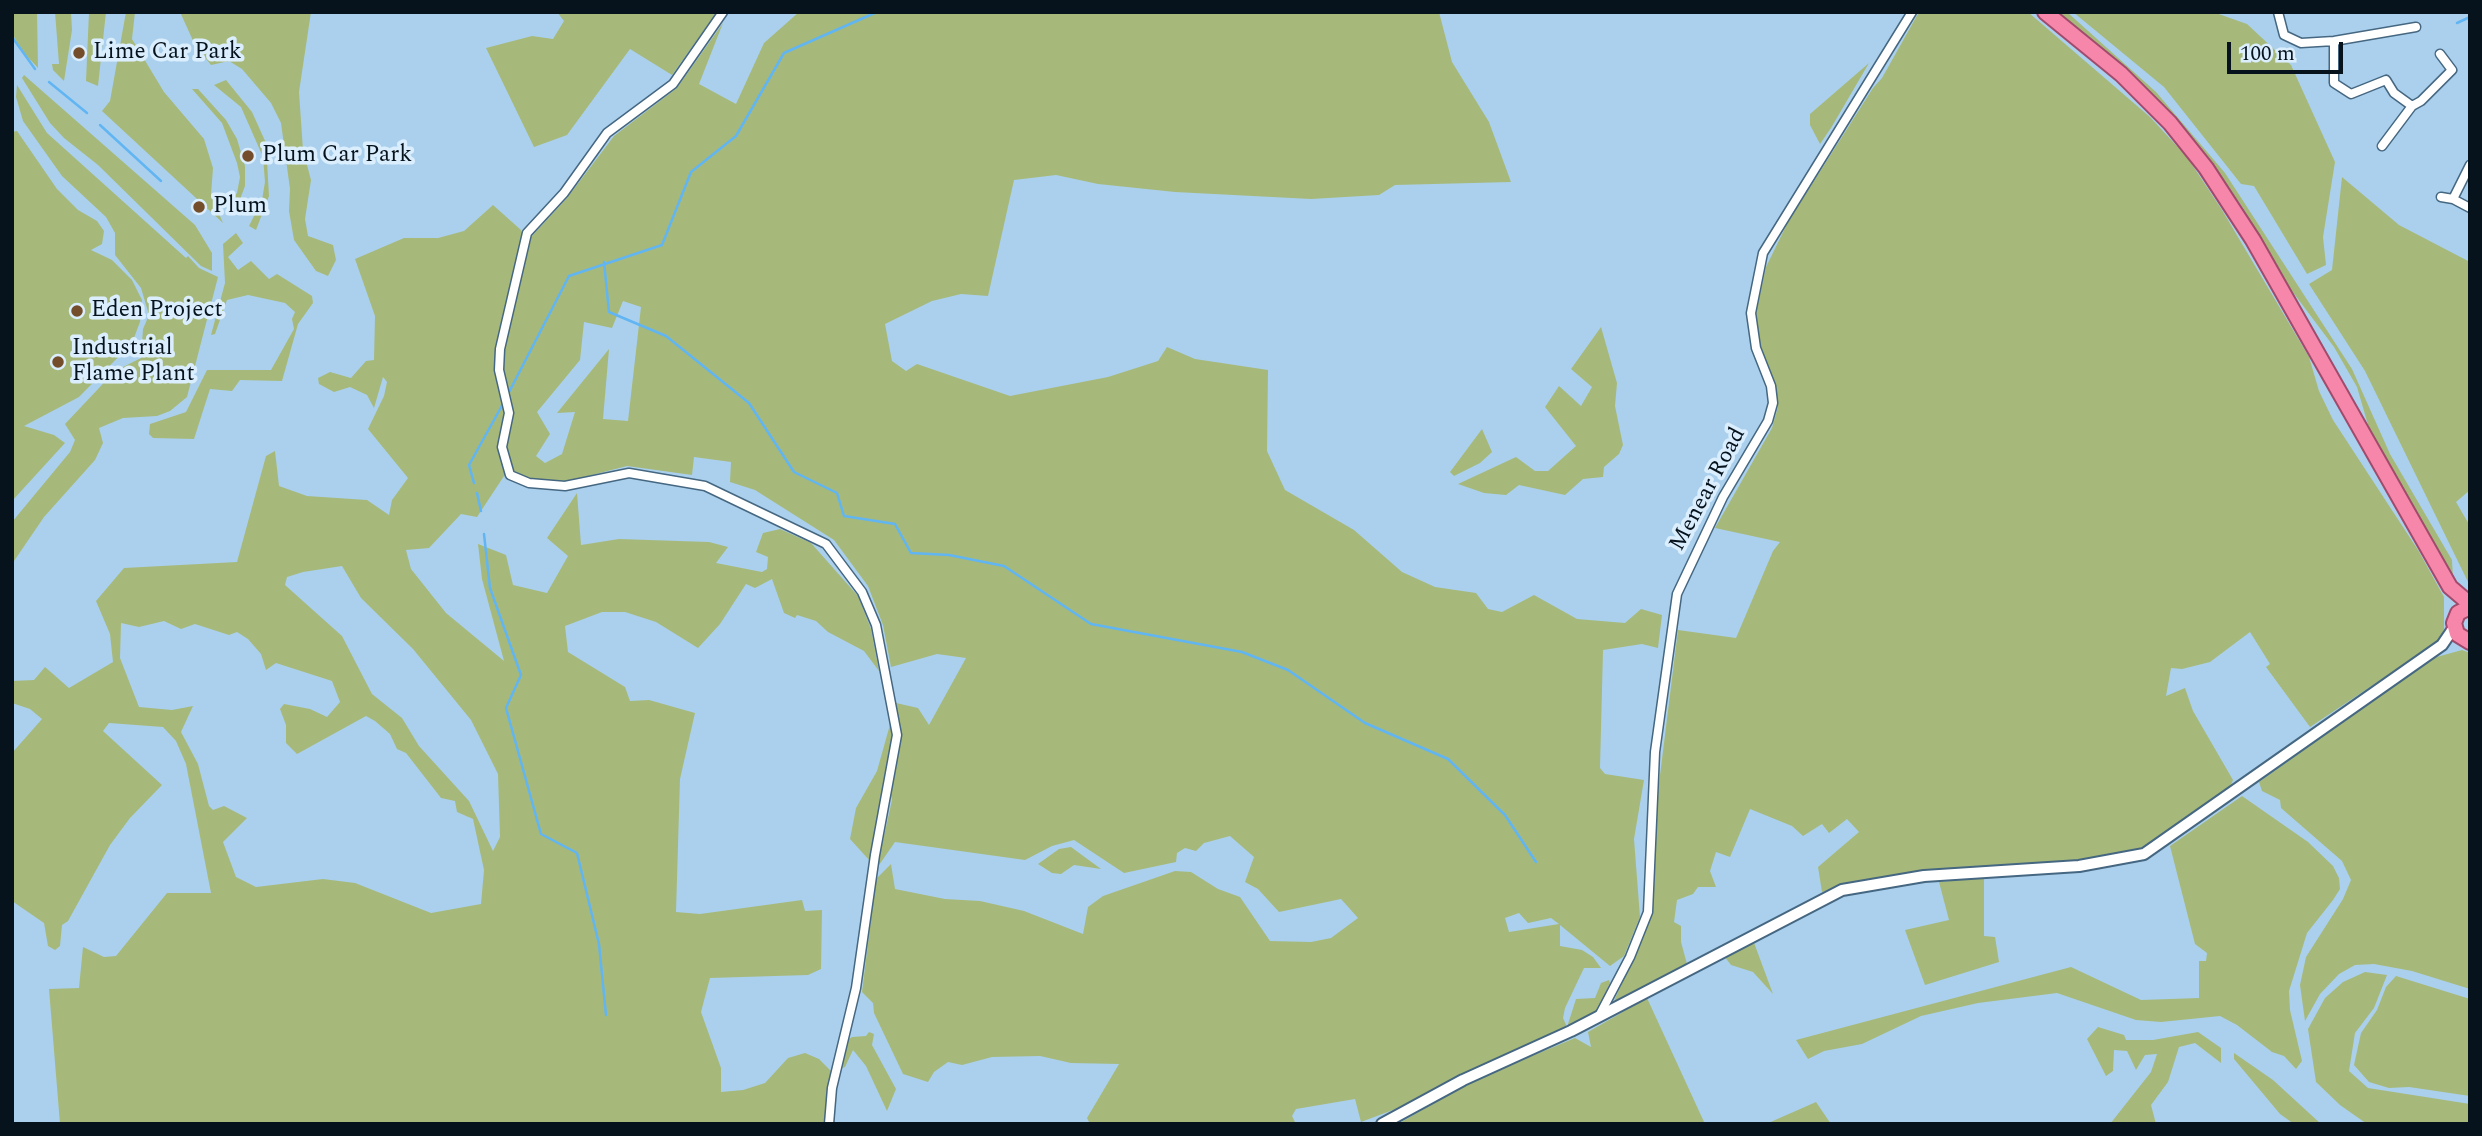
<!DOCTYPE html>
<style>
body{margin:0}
#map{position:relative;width:2482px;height:1136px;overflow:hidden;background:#abd0ed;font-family:Spectral,serif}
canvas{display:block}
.frame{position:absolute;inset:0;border:14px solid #06131d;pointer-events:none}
.scale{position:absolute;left:2227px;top:42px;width:116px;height:32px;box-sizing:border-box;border:4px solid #06131d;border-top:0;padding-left:9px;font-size:21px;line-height:24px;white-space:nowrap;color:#06131d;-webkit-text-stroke:5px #dbeefd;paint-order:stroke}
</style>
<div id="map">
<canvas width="2482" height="1136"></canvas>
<div class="frame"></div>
<div class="scale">100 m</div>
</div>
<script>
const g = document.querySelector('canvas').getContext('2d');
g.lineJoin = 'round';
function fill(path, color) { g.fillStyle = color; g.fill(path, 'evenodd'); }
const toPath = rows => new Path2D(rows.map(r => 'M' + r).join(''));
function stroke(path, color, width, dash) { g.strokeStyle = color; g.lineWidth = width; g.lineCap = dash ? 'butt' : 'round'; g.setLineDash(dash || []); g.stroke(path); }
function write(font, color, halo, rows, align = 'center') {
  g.font = font + ' Spectral,serif'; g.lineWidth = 7; g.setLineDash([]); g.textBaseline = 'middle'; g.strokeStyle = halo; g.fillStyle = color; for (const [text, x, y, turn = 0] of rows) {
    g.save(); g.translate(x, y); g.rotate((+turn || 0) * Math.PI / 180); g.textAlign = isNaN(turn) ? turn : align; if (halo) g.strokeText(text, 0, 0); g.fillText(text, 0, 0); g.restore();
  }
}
fill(toPath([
 [12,12,37,12,38,68,21,50,12,33],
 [55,12,71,12,72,30,64,81,53,70,52,64,59,64],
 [89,12,106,12,98,86,86,81],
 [126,12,135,12,132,39,164,92,204,139,213,168,211,195,223,223,102,111,110,101],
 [180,12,311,12,299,92,303,150,311,180,305,219,308,236,333,245,336,260,328,276,316,271,294,240,289,211,290,189,281,123,271,103,242,69,229,61,211,65,195,45],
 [557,12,717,12,672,75,630,49,567,135,534,147,486,48,532,36,553,39,564,21],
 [799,12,1439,12,1452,62,1489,122,1511,182,1395,185,1379,195,1311,199,1175,192,1098,184,1056,175,1014,180,988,296,961,294,932,301,885,324,892,361,906,371,917,364,1010,396,1108,377,1158,361,1167,347,1195,359,1268,370,1267,451,1285,490,1354,530,1402,572,1435,587,1476,593,1488,609,1502,612,1534,595,1577,619,1625,623,1641,609,1662,615,1658,648,1642,644,1603,650,1600,768,1605,774,1644,780,1634,839,1640,917,1624,956,1610,966,1560,925,1560,946,1582,950,1593,957,1601,968,1584,968,1565,1008,1563,1018,1567,1027,1576,999,1595,998,1601,983,1609,980,1610,983,1597,1010,1581,1022,1491,1062,1406,1105,1361,1122,1355,1099,1296,1109,1292,1116,1296,1124,1090,1124,1087,1118,1119,1064,1071,1063,1040,1056,992,1057,962,1065,948,1062,934,1072,928,1082,903,1074,874,1013,873,1003,862,992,876,879,891,864,895,889,945,899,980,901,1024,911,1083,934,1088,907,1103,896,1175,871,1191,872,1218,889,1240,897,1270,941,1311,942,1331,938,1358,918,1341,899,1279,912,1258,889,1245,882,1254,857,1230,836,1204,843,1196,851,1185,848,1177,853,1176,862,1124,873,1074,840,1052,846,1025,860,895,842,877,868,892,800,890,790,901,734,896,703,918,708,929,725,966,658,937,654,891,667,883,625,868,586,834,540,755,490,730,482,731,462,694,457,692,475,627,466,565,482,537,481,512,473,510,467,477,517,461,514,429,548,406,550,411,569,446,613,504,661,482,579,478,544,506,555,513,585,547,593,568,556,547,538,577,493,581,545,619,539,709,542,728,547,716,563,762,572,767,569,768,557,756,552,763,533,780,529,811,543,858,596,871,629,879,671,864,651,828,632,816,621,797,615,795,618,784,613,772,579,755,588,746,584,720,624,698,648,656,622,625,612,602,612,565,626,568,652,625,687,630,701,649,700,695,713,680,779,676,912,700,914,802,900,805,911,822,910,821,969,808,975,710,978,701,1012,721,1068,721,1092,743,1090,765,1083,788,1058,805,1053,819,1059,832,1072,825,1124,60,1124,49,989,79,988,83,947,104,957,116,956,167,893,211,893,186,764,176,741,163,727,109,723,103,731,162,785,130,818,110,845,68,921,62,925,60,946,55,950,48,946,44,923,12,901,12,753,42,719,30,709,12,703,12,681,34,680,45,667,69,688,113,662,110,634,96,601,124,568,237,562,266,456,275,451,279,486,307,496,367,500,389,515,392,500,408,478,368,429,384,396,387,382,383,377,374,408,367,395,350,387,334,392,319,384,318,378,330,372,351,378,366,361,374,360,375,316,355,259,404,238,438,238,464,231,493,205,521,230,527,247,531,237,567,198,614,136,677,88,723,23,699,84,736,104,764,43],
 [623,301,641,307,628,421,603,419,609,349,557,413,575,412,562,454,545,463,536,456,550,434,537,412,580,360,584,322,612,328],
 [342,566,361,598,413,649,471,720,498,774,500,837,493,851,469,801,419,746,402,718,372,694,342,636,285,585,287,577,303,572],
 [164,621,181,629,195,624,229,635,237,632,248,639,261,654,266,670,276,663,332,681,340,702,327,717,310,709,284,704,280,709,286,725,286,743,297,754,366,716,375,721,390,734,397,749,406,753,441,798,455,801,457,812,473,819,484,870,481,904,431,913,355,883,323,879,256,887,236,877,223,842,247,818,224,806,213,810,209,806,198,764,181,732,193,706,172,710,139,707,120,658,121,623,139,627],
 [1519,913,1528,923,1551,918,1559,924,1509,932,1505,918],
 [1919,12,2028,12,2150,117,2187,157,2222,210,2309,357,2319,391,2333,420,2418,550,2444,597,2444,629,2439,641,2310,727,2266,667,2270,664,2250,632,2210,662,2182,669,2171,668,2166,696,2185,688,2193,711,2233,780,2230,787,2170,832,2133,852,2038,866,1922,872,1868,879,1822,892,1818,867,1859,832,1847,819,1829,833,1822,824,1803,836,1792,826,1750,809,1730,857,1716,852,1710,871,1716,887,1698,887,1693,894,1677,900,1674,922,1681,926,1681,942,1687,964,1612,1006,1652,912,1653,832,1678,630,1736,638,1773,551,1780,542,1715,528,1772,428,1778,407,1773,379,1759,347,1756,313,1766,267,1788,222,1873,88,1882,78],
 [2056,12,2067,12,2156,92,2225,173,2352,369,2390,454,2452,560,2453,578,2371,435,2357,387,2334,347,2286,283,2243,208,2217,170,2151,94],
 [2073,12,2213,12,2247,24,2291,65,2335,162,2323,237,2326,265,2307,274,2254,186,2241,184,2164,87],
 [1869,63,1831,128,1820,144,1810,125,1810,114],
 [24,75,195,225,212,253,212,271,201,266,98,165,64,138,50,123,22,78],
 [226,80,252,112,266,143,269,196,256,230,249,226,262,200,265,182,263,157,241,107,214,85],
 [17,85,47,133,186,258,188,256,199,268,218,277,187,397,170,411,157,416,123,418,99,428,103,443,95,460,44,517,12,564,12,522,70,452,75,440,65,424,115,371,141,358,143,329,149,315,141,288,115,255,115,233,106,217,62,176,23,121,16,97],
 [192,89,198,89,226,120,237,139,245,166,245,186,236,210,231,214,227,206,237,193,240,177,237,163,222,123],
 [17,131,57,189,78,210,97,221,104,231,102,244,91,250,112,260,132,280,142,300,140,322,132,343,79,397,24,426,54,435,65,443,12,501,12,132],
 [2342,177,2399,225,2470,262,2470,490,2456,502,2470,526,2470,586,2365,371,2309,284,2332,270],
 [236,233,243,243,228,257,238,270,251,261,269,279,277,274,312,296,313,303,298,324,282,381,240,380,232,391,210,389,194,439,153,438,149,434,150,424,186,412,207,370,271,370,294,329,292,319,295,312,285,303,248,295,227,300,215,334,211,335,225,283,223,244],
 [1601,327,1617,383,1615,406,1623,445,1619,454,1604,467,1603,477,1583,479,1565,495,1519,485,1506,495,1484,493,1458,484,1516,457,1535,471,1548,471,1576,446,1545,407,1559,386,1581,406,1592,387,1571,369],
 [1482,429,1492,452,1480,463,1454,476,1450,472],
 [2462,650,2470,653,2470,989,2412,971,2374,964,2355,965,2339,974,2320,994,2305,1021,2300,985,2306,957,2343,899,2351,880,2342,861,2281,808,2280,800,2262,791,2259,782,2433,658],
 [891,721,894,736,870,861,850,839,856,808,877,771],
 [2242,796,2308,842,2333,866,2339,878,2340,889,2333,900,2307,933,2289,991,2290,1010,2302,1061,2296,1069,2284,1056,2272,1052,2237,1025,2220,1016,2161,1022,2136,1020,2057,993,1978,1003,1921,1016,1862,1044,1824,1051,1808,1059,1796,1040,2071,967,2141,1000,2199,998,2199,961,2206,961,2207,953,2195,944,2170,846],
 [1071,847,1101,869,1074,865,1061,874,1052,873,1038,864,1059,849],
 [1984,878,1984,936,1995,937,1999,962,1925,985,1905,930,1949,920,1939,882],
 [1753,940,1773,994,1753,972,1731,965,1724,956],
 [2365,972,2387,975,2374,1008,2355,1033,2349,1071,2368,1088,2470,1104,2470,1124,2367,1124,2340,1105,2316,1082,2308,1029,2325,998,2343,982],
 [2396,976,2470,999,2470,1096,2409,1087,2389,1088,2369,1082,2354,1065,2361,1033,2377,1010,2386,987],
 [1647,998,1705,1124,1398,1124,1472,1081,1575,1038,1591,1047,1588,1032],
 [2098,1027,2124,1035,2126,1040,2153,1040,2198,1032,2221,1048,2221,1063,2195,1043,2179,1047,2168,1082,2151,1105,2156,1124,2110,1124,2151,1072,2157,1054,2145,1055,2136,1070,2127,1051,2114,1050,2113,1071,2106,1076,2087,1039],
 [869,1032,874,1034,872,1045,896,1089,887,1111,866,1066,853,1050,845,1067,842,1068,846,1041,852,1037,866,1036],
 [2234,1053,2273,1080,2321,1124,2294,1124,2280,1114,2234,1059],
 [1816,1102,1831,1124,1766,1124]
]), '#a6b97a');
stroke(toPath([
 [2457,23,2470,17],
 [12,37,35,69],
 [49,82,87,113],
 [100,125,161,181],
 [604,262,609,312,666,336,749,403,794,472,837,493,844,516,895,524,911,553,949,555,1004,566,1091,624,1242,652,1288,670,1365,723,1448,759,1505,815,1536,862],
 [507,396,569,276,662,245,691,172,736,136,784,53,877,12],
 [474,483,469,465,504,402],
 [477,493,481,511],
 [484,534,490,588,521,675,506,708,541,834,577,853,599,944,606,1015]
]), '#61b5f2', 2.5);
const minor = toPath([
 [723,12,673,84,607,133,564,193,527,233,500,349,499,370,509,413,502,447,510,475,529,483,565,486,629,473,705,486,826,544,862,592,876,625,897,735,875,855,856,988,832,1088,829,1124],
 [2278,12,2284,35,2301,43,2334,41,2416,27],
 [2334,41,2334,83,2351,94,2386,80,2394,93,2412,106,2421,101,2452,70,2440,54],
 [2382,146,2412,106],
 [2441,197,2453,199,2470,208],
 [2453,199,2470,165],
 [1599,1016,1630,957,1648,912,1655,752,1677,594,1723,497,1768,421,1773,403,1771,386,1756,348,1751,313,1763,253,1912,12]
]);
const tertiary = toPath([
 [1382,1124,1463,1080,1571,1031,1842,890,1924,876,2079,866,2144,854,2442,645,2455,626]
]);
const trunk = toPath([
 [2045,12,2121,74,2170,123,2206,168,2253,240,2450,587,2470,604],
 [2470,607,2458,613,2454,623,2457,634,2470,642]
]);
stroke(minor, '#456781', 11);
stroke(tertiary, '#456781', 14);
stroke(trunk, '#a14b6c', 18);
stroke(minor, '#fff', 8);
stroke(tertiary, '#fff', 10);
stroke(trunk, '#f687ab', 14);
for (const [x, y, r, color] of [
 [79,53,7,"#744e2b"],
 [248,156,7,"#744e2b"],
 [199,207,7,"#744e2b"],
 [77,311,7,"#744e2b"],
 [58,362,7,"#744e2b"]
]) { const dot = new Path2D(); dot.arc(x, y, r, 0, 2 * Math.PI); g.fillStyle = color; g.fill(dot); stroke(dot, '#dbeefd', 2.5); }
write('23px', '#06131d', '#dbeefd', [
 ["Lime Car Park",93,53],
 ["Plum Car Park",262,156],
 ["Plum",213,207],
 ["Eden Project",91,311],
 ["Industrial",72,349],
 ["Flame Plant",72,375]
], 'left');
write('23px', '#06131d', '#dbeefd', [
 ["Menear Road",1709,490,-62]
]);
</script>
